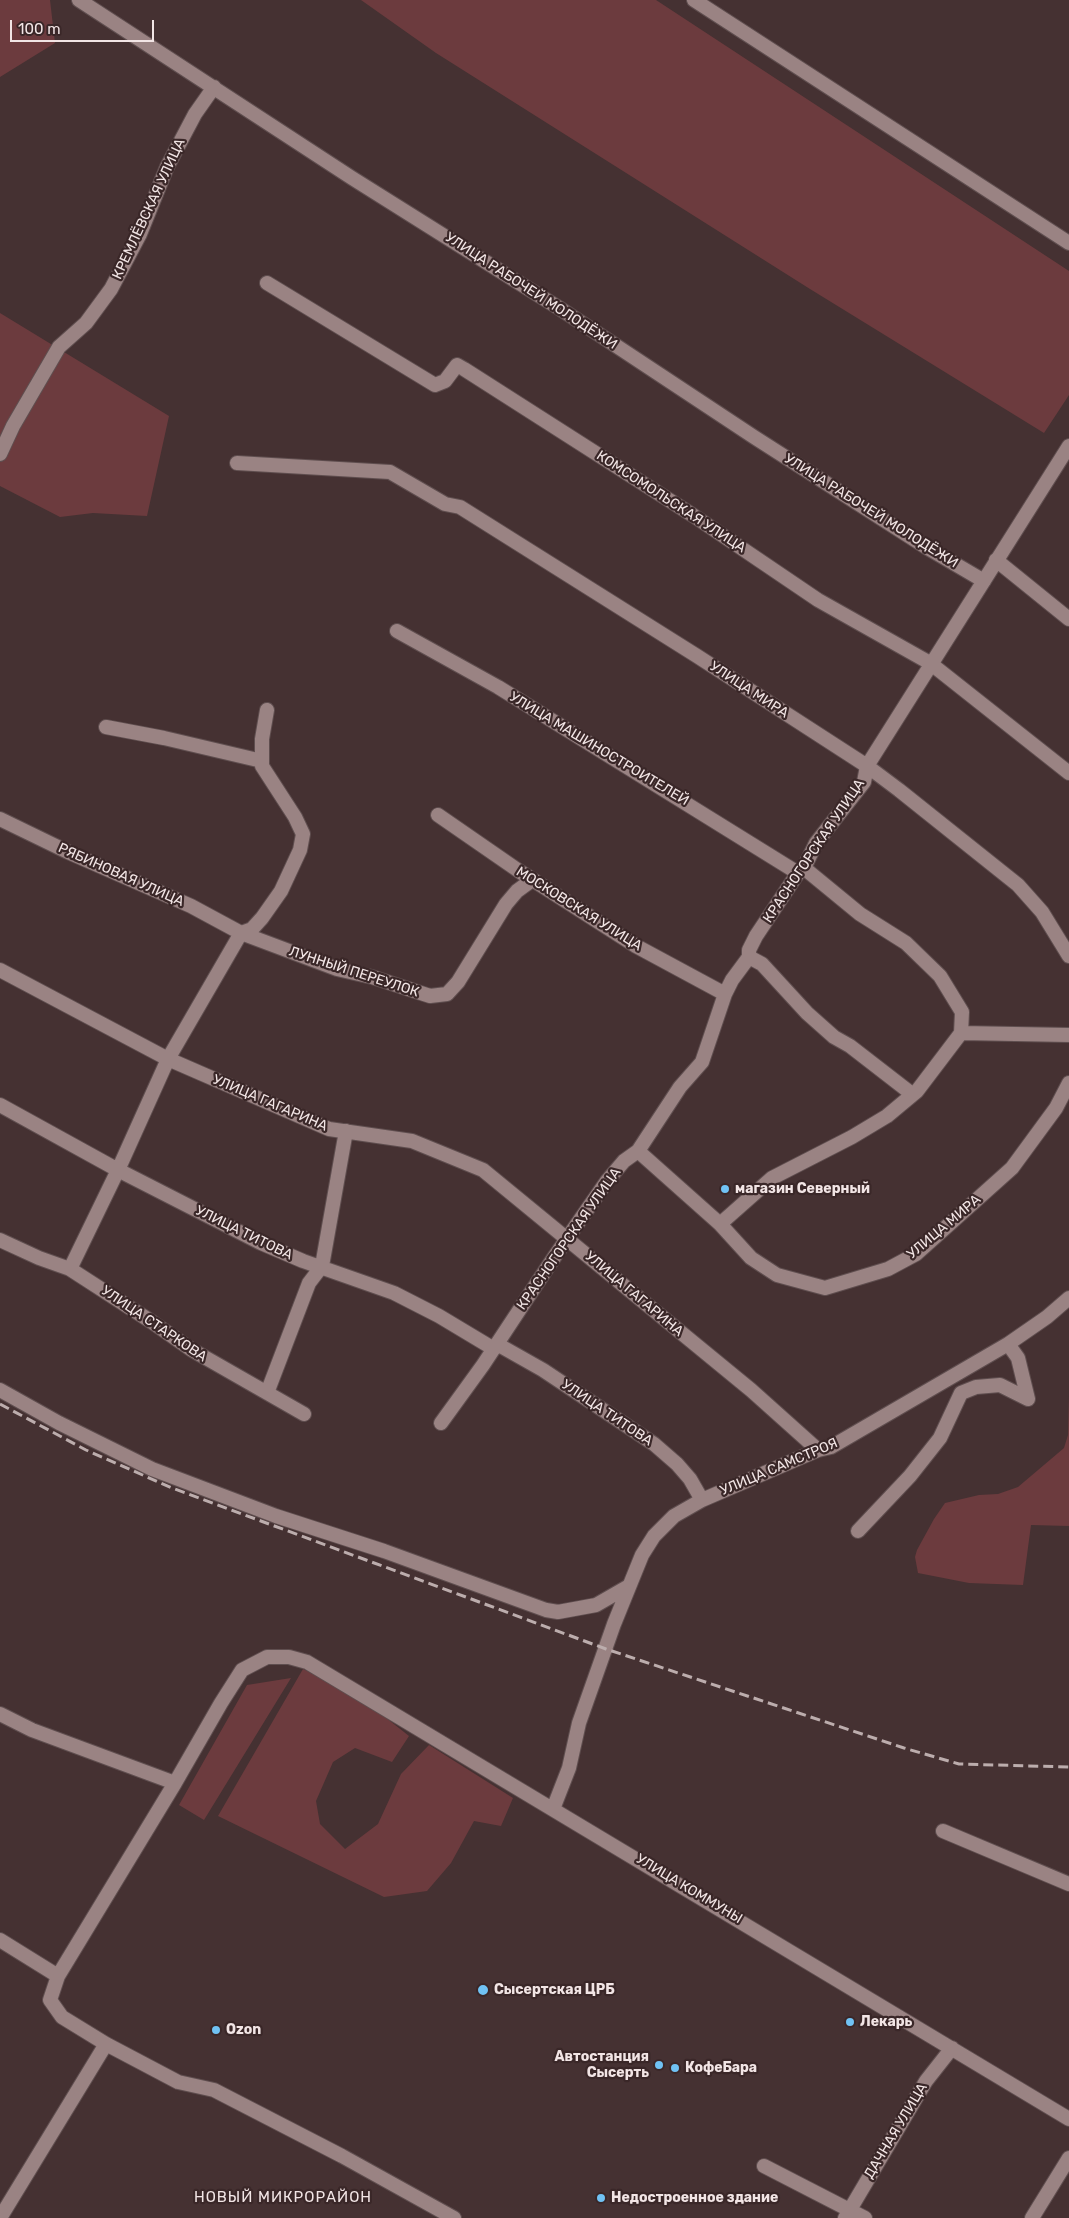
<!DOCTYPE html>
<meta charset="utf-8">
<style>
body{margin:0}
#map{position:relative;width:1069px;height:2218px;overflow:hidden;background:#453132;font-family:Rubik,sans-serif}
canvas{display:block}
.scale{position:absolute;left:10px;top:20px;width:144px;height:22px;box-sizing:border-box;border:2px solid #f2e5e5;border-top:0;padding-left:6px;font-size:15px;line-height:18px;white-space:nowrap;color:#f2e5e5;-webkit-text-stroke:4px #3a2728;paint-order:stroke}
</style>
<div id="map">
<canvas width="1069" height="2218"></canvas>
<div class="scale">100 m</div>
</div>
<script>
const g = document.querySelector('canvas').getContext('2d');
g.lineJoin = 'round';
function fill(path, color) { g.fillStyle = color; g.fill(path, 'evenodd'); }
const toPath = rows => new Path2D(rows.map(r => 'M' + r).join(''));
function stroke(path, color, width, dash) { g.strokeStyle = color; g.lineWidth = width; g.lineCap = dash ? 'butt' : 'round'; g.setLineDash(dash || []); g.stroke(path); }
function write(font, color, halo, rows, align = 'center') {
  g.font = font + ' Rubik,sans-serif'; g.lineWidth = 4.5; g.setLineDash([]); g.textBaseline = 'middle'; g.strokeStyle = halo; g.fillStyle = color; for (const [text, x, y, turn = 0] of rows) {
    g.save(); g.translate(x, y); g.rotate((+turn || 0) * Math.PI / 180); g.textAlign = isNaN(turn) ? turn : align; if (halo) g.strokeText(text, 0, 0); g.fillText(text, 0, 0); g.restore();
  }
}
fill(toPath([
 [0,0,50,0,55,43,0,77],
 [361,0,656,0,1069,271,1069,395,1044,433,810,289,436,53],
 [0,313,169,416,147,516,93,513,60,517,0,486],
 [1069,1396,1069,1526,1031,1525,1023,1585,969,1583,918,1573,915,1557,917,1550,934,1519,945,1503,979,1495,998,1494,1018,1487,1064,1448,1068,1435],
 [303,1669,356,1694,409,1736,392,1762,355,1748,333,1762,316,1801,320,1824,345,1849,378,1824,401,1774,429,1745,513,1798,501,1826,474,1821,451,1863,427,1891,384,1897,218,1816],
 [291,1678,204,1820,179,1805,247,1685]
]), '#6c3b3e');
const minor = toPath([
 [79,0,352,178,559,308,754,437,926,547,984,581],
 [694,0,1069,243],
 [267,283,435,385,445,381,457,365,464,369,694,516,818,600,930,663,1069,773],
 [0,454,13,426,59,347,86,323,111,289,140,234,167,167,195,114,214,87],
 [237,463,390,472,445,504,460,507,697,656,867,766,899,790,1018,885,1042,912,1069,956],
 [996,560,1069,619],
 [397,631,498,687,798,873],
 [106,727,164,738,262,761],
 [438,815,519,871,636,946,725,994],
 [0,819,68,852,191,906,241,933,337,969,372,977,430,996,447,994,458,982,506,904,517,891,532,880],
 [749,957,762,964,807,1013,834,1037,850,1046,912,1094],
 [0,970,168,1059,329,1129,412,1141,483,1170,751,1390,818,1450],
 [961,1033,1069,1035],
 [0,1105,118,1170,261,1243,303,1261,394,1293,439,1316,494,1349],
 [638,1151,720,1224,751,1258,777,1275,825,1288,888,1269,916,1254,1012,1168,1056,1108,1069,1083],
 [720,1224,772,1178,852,1137,887,1116,917,1091,961,1033,962,1012,940,976,906,943,860,914,804,868],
 [0,1240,39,1258,70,1269,152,1322,192,1350,304,1414],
 [70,1269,118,1170,168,1059,241,933,252,929,262,918,281,891,300,850,303,834,295,817,262,766,262,739,267,710],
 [497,1344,543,1370,654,1444,677,1464,690,1479,702,1500],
 [1008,1344,1018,1358,1028,1399],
 [0,1390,59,1423,152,1469,276,1516,384,1551,546,1610,558,1612,596,1605,629,1586],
 [267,1393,309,1283,322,1266,346,1131],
 [441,1423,483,1365,555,1256,607,1181,624,1161,638,1151,680,1087,702,1062,725,994,732,980,749,957,749,950,756,936,798,873,804,868,816,843,864,782,867,766,1069,446],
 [858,1531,910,1476,940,1438,961,1393,976,1387,1000,1385,1028,1399],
 [0,1714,32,1730,175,1783],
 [553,1809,569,1768,579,1723,614,1624,642,1555,654,1536,674,1516,702,1500,818,1450,831,1447,1008,1344,1047,1317,1069,1298],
 [943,1831,1069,1884],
 [0,1940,58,1976],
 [764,2166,865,2218],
 [0,2218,106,2044],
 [454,2218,342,2156,214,2090,178,2082,106,2044,62,2017,50,2000,58,1976,175,1783,221,1703,242,1670,267,1657,289,1657,307,1662,1069,2119],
 [845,2218,926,2081,952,2048],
 [1032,2218,1069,2158]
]);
stroke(minor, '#5f4e4f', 16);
stroke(minor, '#9a8383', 14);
stroke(toPath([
 [0,1404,86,1450,172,1488,606,1649,904,1748,959,1764,1069,1767]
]), '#bcadad', 3, [10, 5]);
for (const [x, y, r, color] of [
 [725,1189,5,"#70c2f4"],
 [483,1990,6,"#70c2f4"],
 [850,2022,5,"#70c2f4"],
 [216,2030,5,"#70c2f4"],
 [659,2065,5,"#70c2f4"],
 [675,2068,5,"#70c2f4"],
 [601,2198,5,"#70c2f4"]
]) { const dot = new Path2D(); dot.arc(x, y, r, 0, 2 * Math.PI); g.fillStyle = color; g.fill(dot); stroke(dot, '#3a2728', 2); }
write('14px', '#f2e5e5', '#3a2728', [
 ["КРЕМЛЁВСКАЯ УЛИЦА",149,209,-65],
 ["УЛИЦА РАБОЧЕЙ МОЛОДЁЖИ",531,291,33],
 ["КОМСОМОЛЬСКАЯ УЛИЦА",671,502,33],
 ["УЛИЦА РАБОЧЕЙ МОЛОДЁЖИ",871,511,32],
 ["УЛИЦА МИРА",749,690,33],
 ["УЛИЦА МАШИНОСТРОИТЕЛЕЙ",599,749,31],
 ["КРАСНОГОРСКАЯ УЛИЦА",814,851,-56],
 ["РЯБИНОВАЯ УЛИЦА",121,875,24],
 ["МОСКОВСКАЯ УЛИЦА",579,909,32],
 ["ЛУННЫЙ ПЕРЕУЛОК",354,972,18],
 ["УЛИЦА ГАГАРИНА",270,1103,23],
 ["УЛИЦА МИРА",944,1227,-40],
 ["УЛИЦА ТИТОВА",244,1233,26],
 ["КРАСНОГОРСКАЯ УЛИЦА",569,1239,-55],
 ["УЛИЦА ГАГАРИНА",634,1294,40],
 ["УЛИЦА СТАРКОВА",154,1324,34],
 ["УЛИЦА ТИТОВА",607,1413,34],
 ["УЛИЦА САМСТРОЯ",779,1467,-23],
 ["УЛИЦА КОММУНЫ",689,1889,31],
 ["ДАЧНАЯ УЛИЦА",896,2131,-59]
]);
write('bold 14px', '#f2e5e5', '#3a2728', [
 ["магазин Северный",735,1189],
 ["Сысертская ЦРБ",494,1990],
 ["Лекарь",860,2022],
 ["Ozon",226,2030],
 ["Автостанция",649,2057,"right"],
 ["Сысерть",649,2073,"right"],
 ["КофеБара",685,2068],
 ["Недостроенное здание",611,2198]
], 'left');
g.letterSpacing = '1px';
write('15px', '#f2e5e5', '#3a2728', [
 ["НОВЫЙ МИКРОРАЙОН",283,2198]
]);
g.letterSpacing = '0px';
</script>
